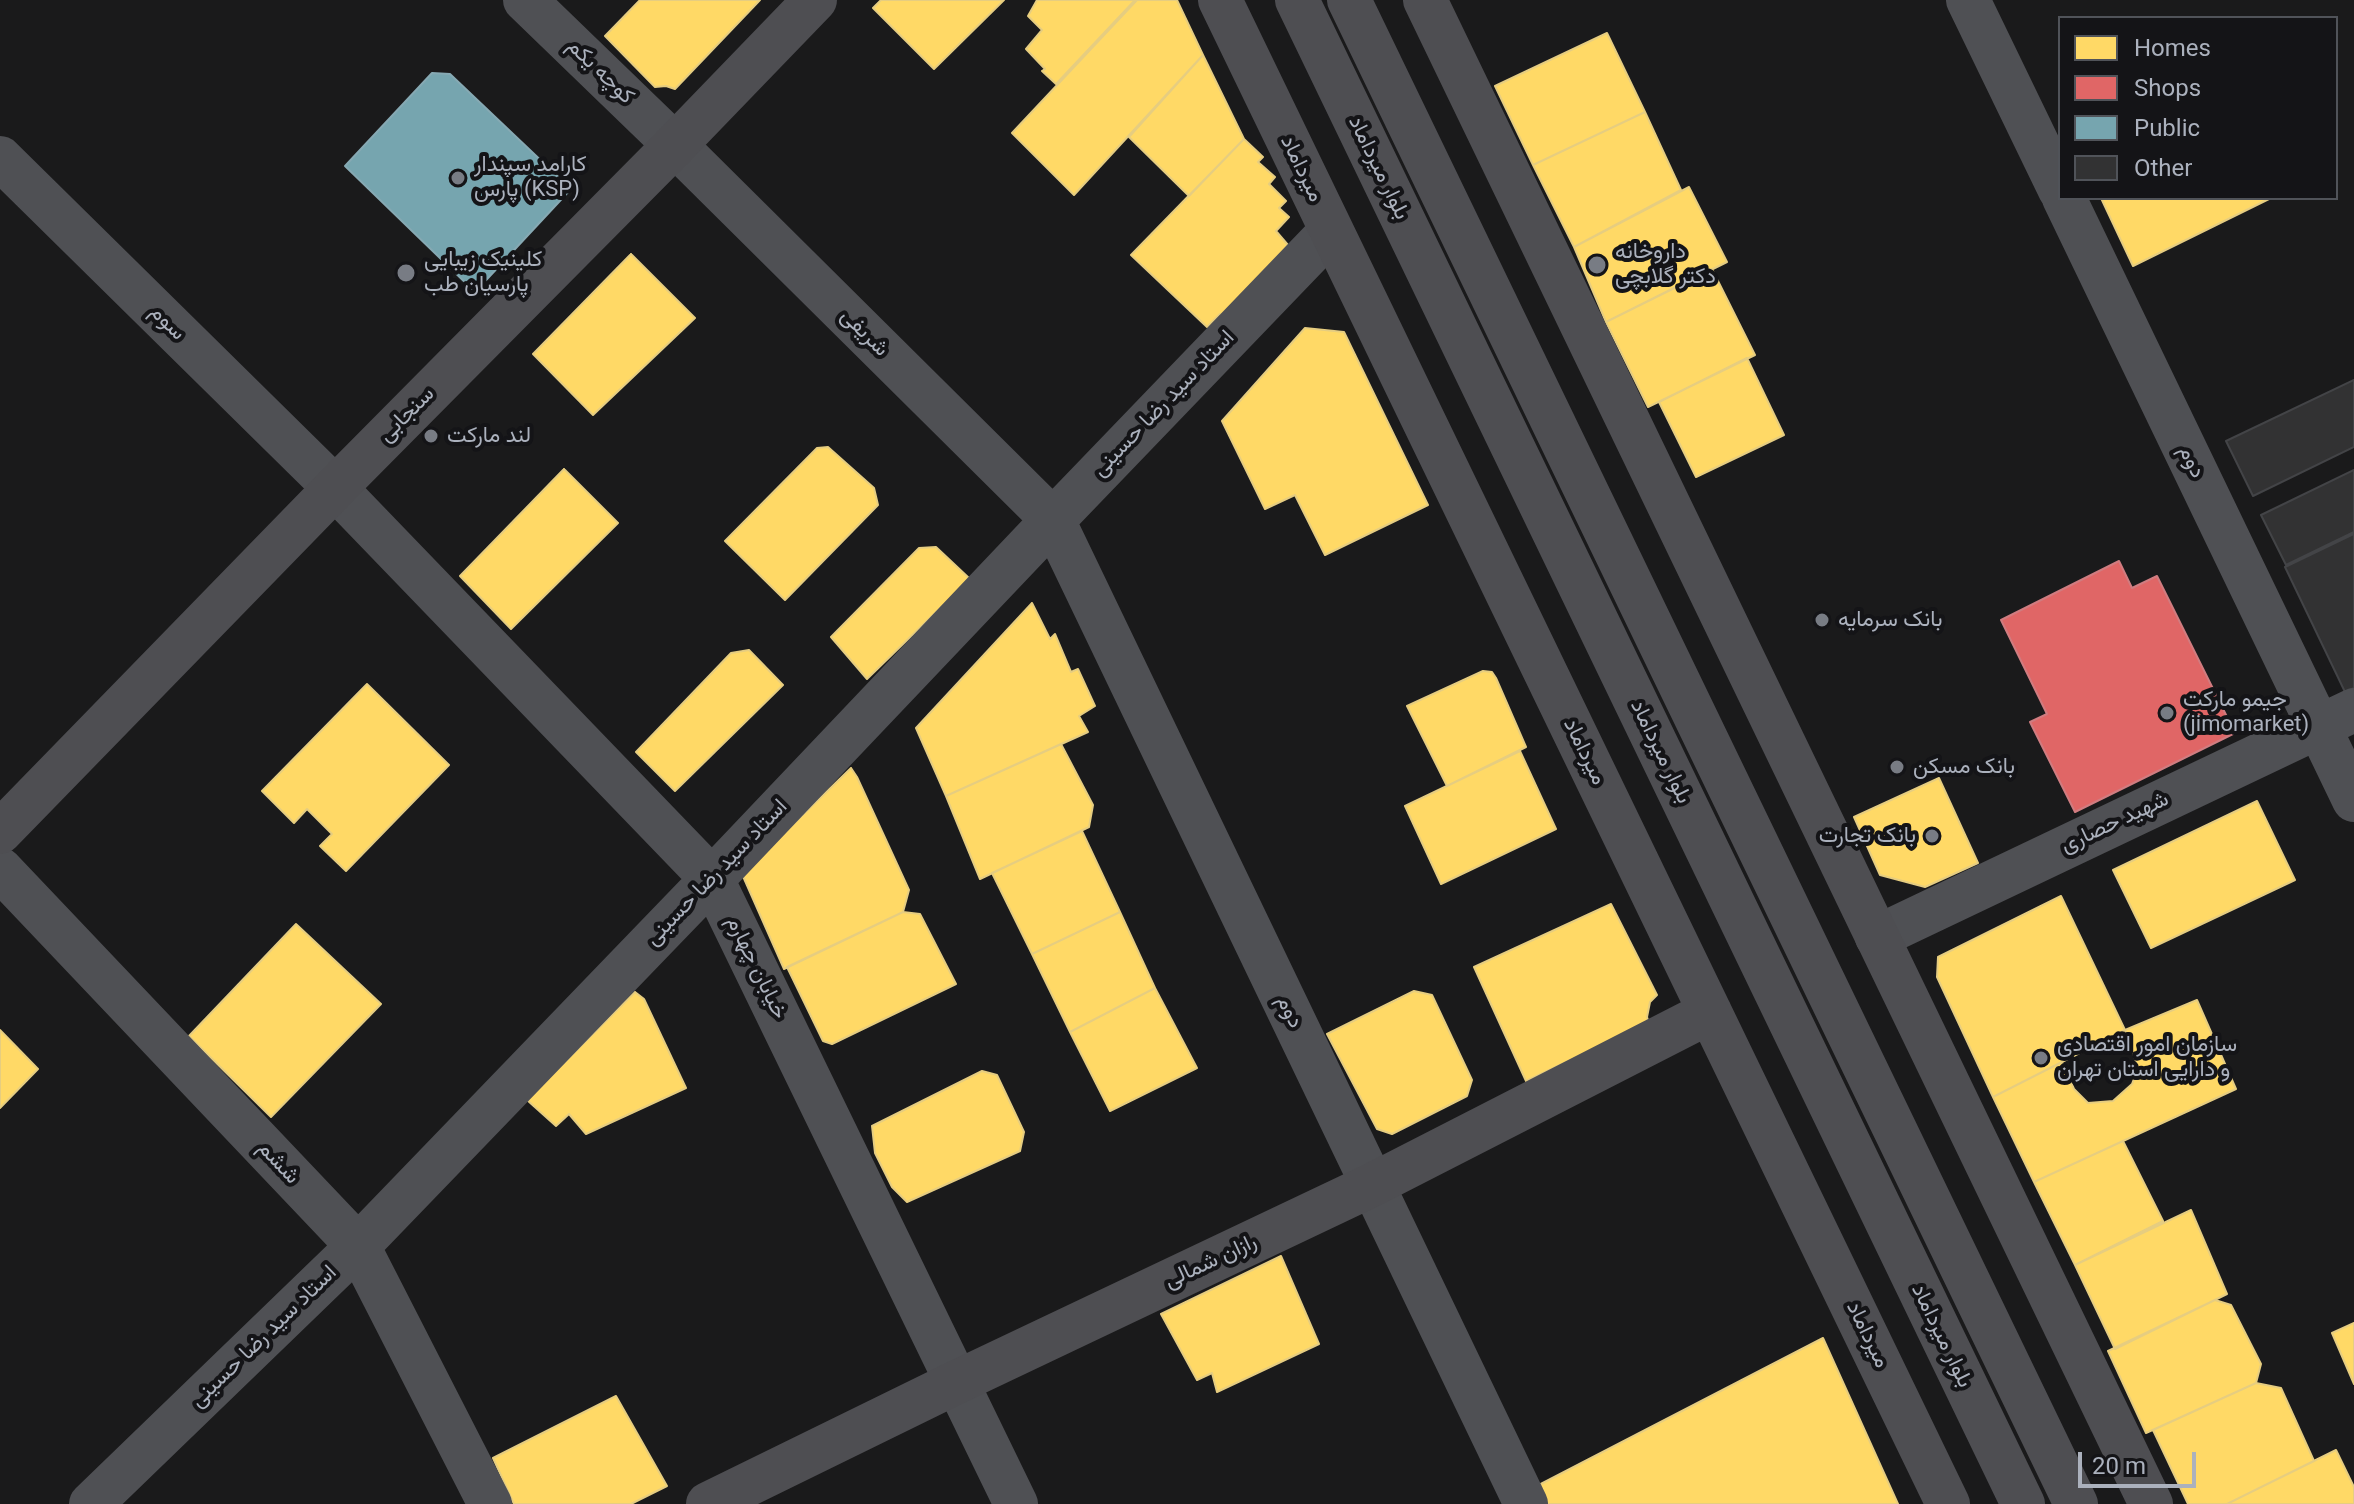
<!DOCTYPE html>
<meta charset="utf-8">
<style>
body{margin:0}
#map{position:relative;width:2354px;height:1504px;overflow:hidden;background:#1a1a1b;font-family:Roboto,sans-serif}
canvas{display:block}
.legend{position:absolute;left:2058px;top:16px;width:280px;height:184px;box-sizing:border-box;background:#141417;border:2px solid #505359;margin:0;padding:10px 14px;list-style:none;font-size:24px;color:#abb1bd}
.legend li{display:flex;align-items:center;gap:16px;height:40px}
.legend b{width:40px;border:2px solid #505359}
.scale{position:absolute;left:2078px;top:1452px;width:118px;height:36px;box-sizing:border-box;border:4px solid #abb1bd;border-top:0;padding-left:10px;font-size:24px;line-height:28px;white-space:nowrap;color:#abb1bd;-webkit-text-stroke:6px #141417;paint-order:stroke}
</style>
<div id="map">
<canvas width="2354" height="1504"></canvas>
<ul class="legend">
<li><b style="height:22px;background:#ffd966"></b>Homes</li>
<li><b style="height:22px;background:#e06666"></b>Shops</li>
<li><b style="height:22px;background:#76a5af"></b>Public</li>
<li><b style="height:22px;background:#323233"></b>Other</li>
</ul>
<div class="scale">20 m</div>
</div>
<script>
const g = document.querySelector('canvas').getContext('2d');
g.lineJoin = 'round';
function fill(path, color) { g.fillStyle = color; g.fill(path, 'evenodd'); }
const toPath = rows => new Path2D(rows.map(r => 'M' + r).join(''));
function stroke(path, color, width, dash) { g.strokeStyle = color; g.lineWidth = width; g.lineCap = dash ? 'butt' : 'round'; g.setLineDash(dash || []); g.stroke(path); }
function write(font, color, halo, rows, align = 'center') {
  g.font = font + ' Roboto,Vazirmatn,sans-serif'; g.lineWidth = 8; g.setLineDash([]); g.textBaseline = 'middle'; g.strokeStyle = halo; g.fillStyle = color; for (const [text, x, y, turn = 0] of rows) {
    g.save(); g.translate(x, y); g.rotate((+turn || 0) * Math.PI / 180); g.textAlign = isNaN(turn) ? turn : align; if (halo) g.strokeText(text, 0, 0); g.fillText(text, 0, 0); g.restore();
  }
}
const homes = toPath([
 [640,0,760,0,675,89,666,86,655,87,605,36,640,0],
 [881,0,1004,0,934,69,873,8,881,0],
 [1037,0,1135,0,1056,84,1042,71,1045,69,1026,49,1042,30,1028,16,1037,0],
 [1137,0,1177,0,1203,55,1074,195,1012,133,1137,0],
 [1607,33,1645,112,1533,165,1495,86,1607,33],
 [1203,55,1244,139,1189,196,1129,137,1203,55],
 [1645,112,1681,190,1574,247,1533,165,1645,112],
 [1244,139,1263,157,1258,162,1275,177,1269,184,1286,201,1279,208,1289,217,1276,231,1288,245,1226,319,1220,314,1207,327,1131,255,1244,139],
 [1689,187,1727,262,1606,322,1574,247,1689,187],
 [2101,198,2271,198,2133,266,2101,198],
 [631,254,695,318,593,415,533,354,631,254],
 [1712,269,1755,355,1648,407,1606,322,1712,269],
 [1305,328,1344,332,1428,505,1325,555,1295,495,1265,509,1222,421,1305,328],
 [1747,358,1784,435,1696,477,1659,402,1747,358],
 [828,447,874,488,878,505,785,600,725,541,817,448,828,447],
 [564,469,618,523,511,629,460,576,564,469],
 [936,547,970,579,867,679,831,637,919,548,936,547],
 [1032,603,1050,639,1055,634,1071,672,1078,669,1095,706,1079,716,1088,732,946,796,916,728,1032,603],
 [749,650,783,685,675,791,636,752,731,653,749,650],
 [1483,671,1492,672,1496,678,1526,747,1447,786,1407,706,1483,671],
 [367,684,449,765,346,871,320,846,332,834,307,809,294,823,262,791,367,684],
 [1061,744,1093,805,1089,827,980,879,946,796,1061,744],
 [1520,751,1556,829,1441,884,1405,806,1520,751],
 [851,768,857,777,909,890,903,912,784,969,742,874,851,768],
 [1939,778,1978,863,1925,887,1880,875,1854,817,1939,778],
 [2257,801,2295,880,2151,948,2113,870,2257,801],
 [1082,831,1120,912,1032,954,992,873,1082,831],
 [2061,896,2125,1030,1993,1097,1937,977,1938,957,2061,896],
 [1611,904,1657,995,1650,1002,1647,1017,1649,1023,1526,1081,1474,967,1611,904],
 [903,912,920,914,956,984,832,1044,823,1041,787,967,903,912],
 [1120,912,1155,988,1070,1032,1032,954,1120,912],
 [296,924,381,1004,271,1117,189,1036,296,924],
 [1155,988,1197,1068,1110,1111,1070,1032,1155,988],
 [1414,991,1432,995,1472,1080,1467,1096,1392,1134,1377,1129,1327,1034,1414,991],
 [635,992,644,999,686,1088,586,1134,569,1114,556,1126,527,1100,635,992],
 [2197,1000,2236,1089,2034,1182,1993,1097,2062,1062,2074,1089,2088,1103,2113,1101,2132,1084,2138,1068,2125,1030,2197,1000],
 [0,1030,38,1069,0,1108,0,1030],
 [982,1071,997,1075,1024,1132,1020,1151,907,1202,892,1187,875,1153,872,1126,982,1071],
 [2123,1141,2163,1221,2075,1265,2034,1182,2123,1141],
 [2191,1210,2227,1294,2115,1349,2075,1265,2191,1210],
 [1281,1256,1319,1344,1217,1392,1212,1373,1197,1380,1161,1314,1281,1256],
 [2215,1300,2231,1305,2261,1364,2256,1383,2146,1433,2108,1351,2215,1300],
 [2354,1323,2354,1384,2332,1333,2354,1323],
 [1823,1338,1898,1504,1540,1504,1533,1488,1823,1338],
 [2256,1383,2281,1388,2314,1461,2227,1504,2188,1504,2153,1430,2256,1383],
 [616,1396,667,1486,631,1504,514,1504,493,1458,616,1396],
 [2336,1450,2354,1487,2354,1504,2227,1504,2336,1450]
]);
fill(homes, '#ffd966');
stroke(homes, '#e6cd80', 2);
const shops = toPath([
 [2119,561,2132,588,2157,576,2235,733,2075,812,2030,722,2047,714,2001,620,2119,561]
]);
fill(shops, '#e06666');
stroke(shops, '#d07c80', 2);
const public = toPath([
 [432,73,450,74,571,189,475,292,345,166,432,73]
]);
fill(public, '#76a5af');
stroke(public, '#86a9b3', 2);
const building = toPath([
 [2354,380,2354,447,2253,496,2226,441,2354,380],
 [2354,470,2354,532,2286,565,2261,515,2354,470],
 [2354,534,2354,688,2345,692,2285,567,2354,534]
]);
fill(building, '#323233');
stroke(building, '#434447', 2);
stroke(toPath([
 [525,0,675,145,1053,520,1526,1504],
 [1968,0,2060,190],
 [0,158,335,488,712,879,1016,1504],
 [2064,198,2354,800],
 [0,869,358,1246,490,1504],
 [1877,937,2354,710],
 [91,1504,358,1246,712,879,1053,520,1331,231]
]), '#4f5054', 44);
stroke(toPath([
 [1220,0,1948,1504],
 [1297,0,2023,1504],
 [1349,0,2076,1504],
 [1425,0,2151,1504],
 [0,832,335,488,675,145,815,0],
 [708,1504,957,1382,1372,1185,1710,1012]
]), '#4e4e52', 44);
for (const [x, y, r, color] of [
 [458,178,8,"#787c84"],
 [1597,265,10,"#787c84"],
 [406,273,10,"#787c84"],
 [431,436,8,"#787c84"],
 [1822,620,8,"#787c84"],
 [2167,713,8,"#787c84"],
 [1897,767,8,"#787c84"],
 [1932,836,8,"#787c84"],
 [2041,1058,8,"#787c84"]
]) { const dot = new Path2D(); dot.arc(x, y, r, 0, 2 * Math.PI); g.fillStyle = color; g.fill(dot); stroke(dot, '#141417', 3); }
write('22px', '#abb1bd', '#141417', [
 ["کوچه یکم",600,72,44],
 ["بلوار میرداماد",1378,168,64],
 ["میرداماد",1301,169,64],
 ["سوم",167,323,45],
 ["شریفی",864,333,45],
 ["استاد سید رضا حسینی",1164,404,-46],
 ["سنجابی",407,415,-45],
 ["دوم",2191,462,64],
 ["میرداماد",1584,752,64],
 ["بلوار میرداماد",1660,752,64],
 ["شهید حصاری",2115,823,-25],
 ["استاد سید رضا حسینی",717,873,-46],
 ["خیابان چهارم",756,968,64],
 ["دوم",1289,1012,64],
 ["ششم",278,1163,47],
 ["رازان شمالی",1211,1262,-25],
 ["میرداماد",1867,1335,64],
 ["بلوار میرداماد",1941,1336,64],
 ["استاد سید رضا حسینی",264,1337,-44]
]);
write('22px', '#abb1bd', '#141417', [
 ["کارامد سپندار",474,165],
 ["پارس (KSP)",474,190],
 ["داروخانه",1615,252],
 ["دکتر گلابچی",1615,277],
 ["کلینیک زیبایی",424,260],
 ["پارسیان طب",424,285],
 ["لند مارکت",447,436],
 ["بانک سرمایه",1838,620],
 ["جیمو مارکت",2183,700],
 ["(jimomarket)",2183,725],
 ["بانک مسکن",1913,767],
 ["بانک تجارت",1916,836,"right"],
 ["سازمان امور اقتصادی",2057,1045],
 ["و دارایی استان تهران",2057,1070]
], 'left');
</script>
